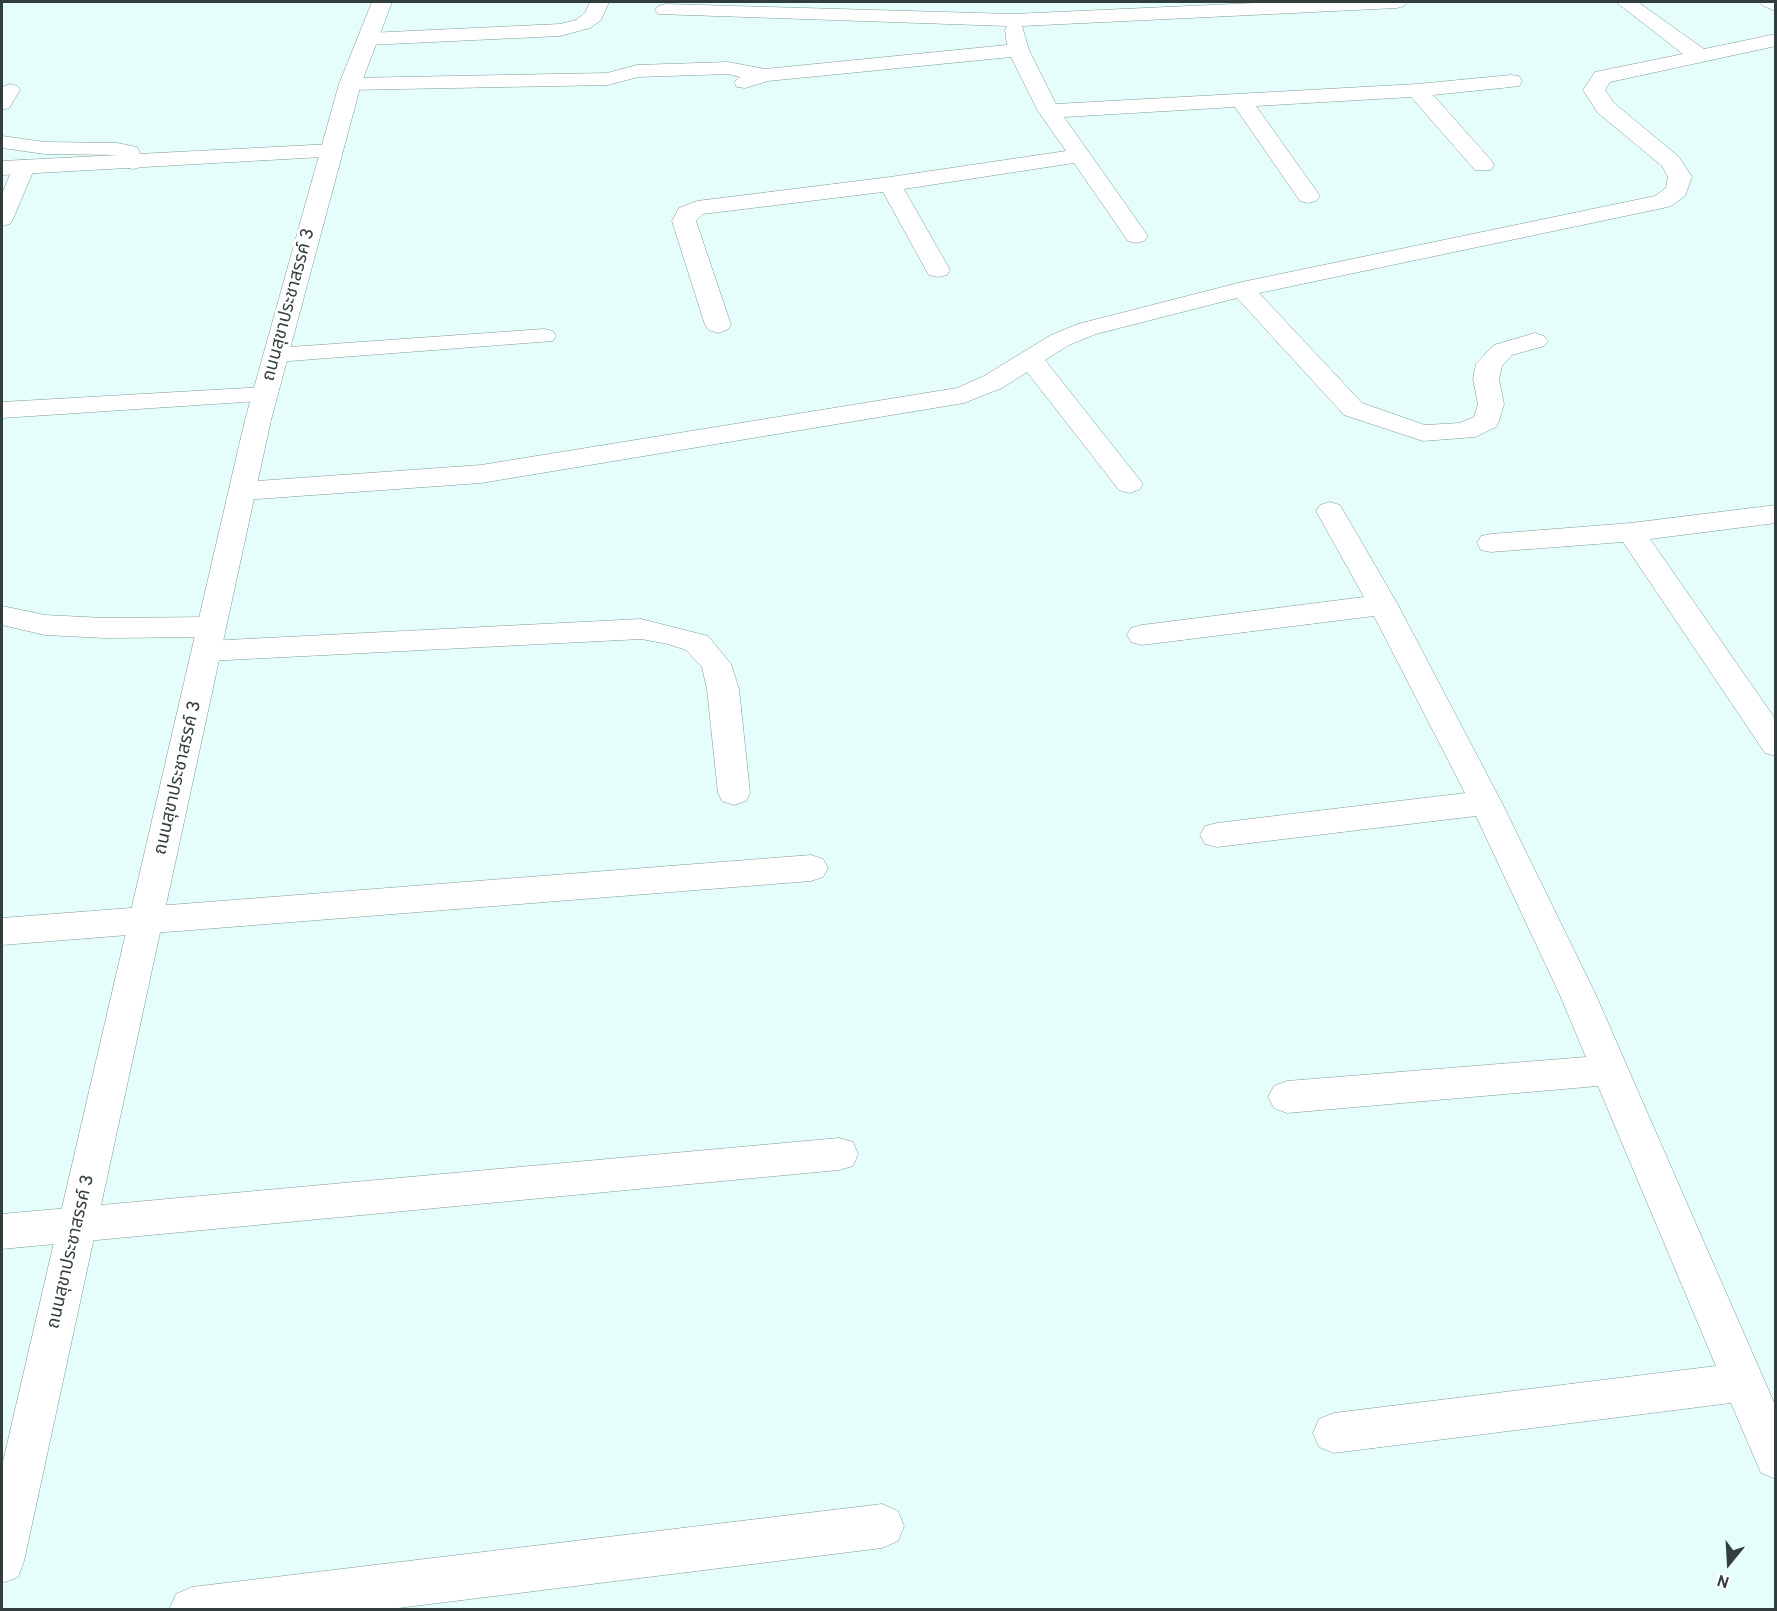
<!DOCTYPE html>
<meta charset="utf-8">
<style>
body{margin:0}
#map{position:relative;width:1777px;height:1611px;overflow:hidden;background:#e5fefc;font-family:Overpass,sans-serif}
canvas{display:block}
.frame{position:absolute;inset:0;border:3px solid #323e3d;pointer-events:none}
.north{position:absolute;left:1699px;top:1533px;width:60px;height:60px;-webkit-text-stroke:4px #fff;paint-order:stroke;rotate:198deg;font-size:16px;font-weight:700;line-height:24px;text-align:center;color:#323e3d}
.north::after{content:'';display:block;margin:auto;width:21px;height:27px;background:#323e3d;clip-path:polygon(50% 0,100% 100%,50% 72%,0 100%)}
</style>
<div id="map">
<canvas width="1777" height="1611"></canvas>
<div class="frame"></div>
<div class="north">N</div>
</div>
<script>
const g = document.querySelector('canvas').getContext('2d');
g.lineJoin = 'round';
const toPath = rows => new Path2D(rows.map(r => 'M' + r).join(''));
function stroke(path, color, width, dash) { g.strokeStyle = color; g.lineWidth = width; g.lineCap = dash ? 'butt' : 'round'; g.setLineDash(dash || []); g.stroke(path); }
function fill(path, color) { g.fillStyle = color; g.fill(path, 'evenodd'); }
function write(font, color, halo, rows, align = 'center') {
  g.font = font + ' Overpass,"Noto Sans Thai",sans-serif'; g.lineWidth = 6; g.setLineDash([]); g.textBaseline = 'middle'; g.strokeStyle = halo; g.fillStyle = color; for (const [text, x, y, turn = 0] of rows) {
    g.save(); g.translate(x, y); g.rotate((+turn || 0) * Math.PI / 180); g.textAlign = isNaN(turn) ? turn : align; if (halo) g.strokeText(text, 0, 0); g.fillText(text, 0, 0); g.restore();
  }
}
const service = toPath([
 [590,2,609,2,601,20,590,28,560,36,368,45,361,43,358,39,361,35,368,33,560,24,576,20,585,13,590,2],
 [10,84,17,86,20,90,9,108,2,110,2,87,10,84],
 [2,136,45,142,117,143,137,147,144,162,141,167,133,169,125,167,117,155,45,154,2,148,2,136],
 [24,160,32,162,35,167,13,219,10,224,2,226,2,194,13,167,16,162,24,160],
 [544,329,553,331,556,336,553,341,276,362,267,360,264,355,267,350,276,348,544,329],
 [265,387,274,390,278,395,274,400,2,418,2,402,265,387],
 [2,606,45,615,104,618,212,617,222,620,226,627,222,634,212,637,104,638,45,635,2,625,2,606]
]);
const minor = toPath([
 [1277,2,1407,2,1404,6,1397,8,1022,26,1029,50,1056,104,1417,84,1511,75,1519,76,1522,81,1519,86,1511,87,1433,95,1491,160,1494,165,1491,170,1475,170,1411,97,1256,106,1320,196,1316,201,1308,203,1300,201,1235,107,1064,117,1148,236,1144,241,1136,243,1128,241,1074,163,904,189,950,270,947,275,938,277,929,275,926,270,883,192,703,214,696,221,731,325,727,330,718,333,709,330,705,325,672,221,679,208,697,201,890,177,1066,151,1038,111,1011,57,768,81,745,88,737,87,734,82,740,77,728,74,638,77,608,85,350,90,342,89,339,84,342,79,350,78,607,73,637,65,728,62,765,69,1007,45,1005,30,1007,26,658,14,655,10,658,6,665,4,1013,14,1277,2],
 [1616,2,1638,2,1704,49,1776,34,1776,46,1610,82,1605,90,1614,103,1679,157,1692,177,1685,196,1671,206,1663,208,1259,293,1362,403,1425,425,1460,423,1474,417,1478,404,1473,379,1476,364,1494,345,1535,333,1544,336,1548,341,1544,346,1512,355,1502,366,1499,379,1504,404,1499,421,1496,427,1475,437,1423,441,1344,415,1237,298,1096,334,1069,345,1045,360,1143,484,1139,490,1129,493,1119,490,1027,372,1002,388,964,403,481,483,243,500,233,497,229,491,233,485,243,482,481,465,957,388,984,376,1051,335,1078,324,1242,282,1655,196,1666,188,1668,177,1662,166,1598,113,1583,90,1595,72,1683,54,1616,2],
 [1760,2,1776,2,1776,11,1763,6,1760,2],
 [332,144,340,146,343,151,340,156,2,175,2,161,332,144],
 [1330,502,1340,505,1398,605,1502,803,1595,993,1776,1407,1776,1479,1761,1473,1731,1403,1334,1453,1319,1447,1313,1433,1319,1419,1334,1413,1716,1366,1598,1086,1287,1113,1274,1108,1268,1097,1274,1086,1287,1081,1586,1057,1559,993,1476,816,1217,847,1205,844,1200,835,1205,826,1217,823,1465,793,1374,616,1142,645,1131,642,1127,635,1131,628,1142,625,1364,597,1316,511,1320,505,1330,502],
 [1776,505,1776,523,1650,539,1776,720,1776,756,1765,753,1623,542,1491,552,1481,550,1477,543,1481,536,1491,534,1631,523,1776,505],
 [641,619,708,636,731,664,739,689,750,793,746,801,734,805,722,801,718,793,707,689,702,667,686,650,668,644,641,639,207,661,196,658,192,651,196,644,207,641,641,619],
 [811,855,823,859,828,868,823,877,811,881,2,945,2,918,811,855],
 [839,1138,853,1142,858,1154,853,1166,839,1170,2,1249,2,1214,839,1138],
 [882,1504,898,1511,904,1526,898,1541,882,1548,382,1610,169,1610,176,1594,192,1587,882,1504]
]);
const tertiary = toPath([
 [372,2,392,2,361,84,271,420,24,1561,18,1577,2,1583,2,1466,245,420,339,84,372,2]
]);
stroke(service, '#7d9997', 1);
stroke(minor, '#7d9997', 1);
stroke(tertiary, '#7d9997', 1);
fill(service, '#fff');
fill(minor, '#fff');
fill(tertiary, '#fff');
write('18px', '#323e3d', '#fff', [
 ["ถนนสุขาประชาสรรค์ 3",290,305,-75],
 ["ถนนสุขาประชาสรรค์ 3",179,778,-77],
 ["ถนนสุขาประชาสรรค์ 3",72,1252,-77]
]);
</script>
